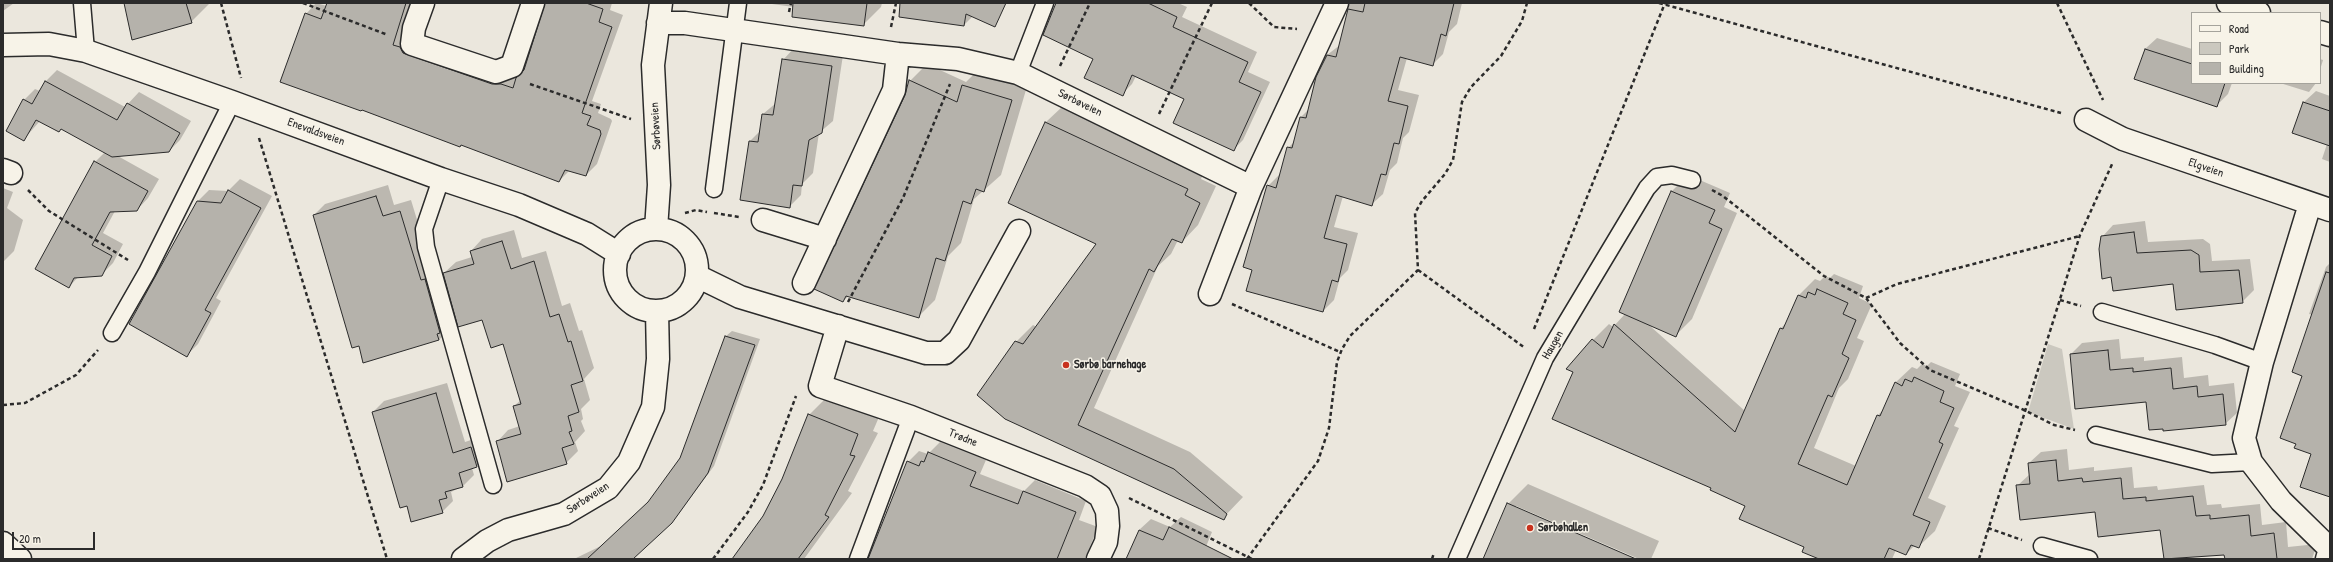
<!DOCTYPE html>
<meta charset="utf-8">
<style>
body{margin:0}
#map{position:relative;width:2333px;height:562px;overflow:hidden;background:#ebe7dd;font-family:"Patrick Hand",sans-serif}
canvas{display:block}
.frame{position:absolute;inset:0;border:4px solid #2b2b2b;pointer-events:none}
.legend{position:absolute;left:2191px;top:12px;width:130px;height:72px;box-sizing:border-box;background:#f7f3e8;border:1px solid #a5a39c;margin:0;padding:5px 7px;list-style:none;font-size:12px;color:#2b2b2b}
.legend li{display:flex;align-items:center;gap:8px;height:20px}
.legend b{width:20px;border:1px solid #a5a39c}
.scale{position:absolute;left:12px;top:532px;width:83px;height:18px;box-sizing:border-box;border:2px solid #2b2b2b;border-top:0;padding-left:5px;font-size:12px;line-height:14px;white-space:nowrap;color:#2b2b2b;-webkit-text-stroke:3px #f7f3e8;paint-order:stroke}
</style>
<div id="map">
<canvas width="2333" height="562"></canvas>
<div class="frame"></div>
<ul class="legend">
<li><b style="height:5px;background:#f7f3e8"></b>Road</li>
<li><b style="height:11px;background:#cbc8bf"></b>Park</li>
<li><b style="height:11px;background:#b5b2ab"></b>Building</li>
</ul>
<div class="scale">20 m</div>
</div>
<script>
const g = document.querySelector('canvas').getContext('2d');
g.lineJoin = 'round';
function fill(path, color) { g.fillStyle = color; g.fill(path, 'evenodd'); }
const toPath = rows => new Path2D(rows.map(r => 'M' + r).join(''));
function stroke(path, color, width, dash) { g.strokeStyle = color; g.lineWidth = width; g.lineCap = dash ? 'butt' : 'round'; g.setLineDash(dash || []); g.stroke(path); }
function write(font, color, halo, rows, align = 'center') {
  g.font = font + ' "Patrick Hand",sans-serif'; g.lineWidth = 3; g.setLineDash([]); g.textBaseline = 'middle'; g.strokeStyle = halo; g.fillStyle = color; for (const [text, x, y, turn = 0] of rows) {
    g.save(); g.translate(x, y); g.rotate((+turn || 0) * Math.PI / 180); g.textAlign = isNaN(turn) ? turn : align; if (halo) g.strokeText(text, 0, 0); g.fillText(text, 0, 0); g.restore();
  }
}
fill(toPath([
 [2048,344,2062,349,2074,429,2028,412]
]), '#cbc8bf');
fill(toPath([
 [3,3,14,3,3,11],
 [125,3,210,3,191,22],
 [316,3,327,6,328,3,414,3,404,33,520,75,525,70,546,3,612,3,610,10,623,15,592,101,601,104,598,113,611,119,612,121,597,164,586,175,569,171,559,181,462,144,460,146,282,81,306,14],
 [882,3,881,7,863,25,815,10,772,4],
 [918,3,992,3,973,16,964,25],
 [1058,3,1178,3,1187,7,1182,17,1257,52,1248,72,1270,82,1243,140,1233,150,1185,99,1136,76,1132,84,1122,94,1095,59],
 [1349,3,1462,3,1457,24,1449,32,1443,54,1432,65,1407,58,1398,90,1419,95,1409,132,1403,138,1397,163,1390,170,1383,194,1372,204,1343,196,1334,227,1358,233,1348,270,1340,278,1334,300,1323,311,1253,269,1268,186,1279,175,1281,175,1288,148,1296,140,1301,117,1309,109,1327,55,1340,45],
 [2157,38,2192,49,2192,83,2232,83,2228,94,2216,106,2136,79,2145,49],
 [794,48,843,55,833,121,819,133,813,173,802,184,801,195,789,207,750,141,761,130,763,114,776,103,783,60],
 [2320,59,2323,60,2320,70],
 [927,64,966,82,979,69,1028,83,1001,175,974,199,961,243,948,256,935,300,918,317,849,296,843,301,910,81],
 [57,70,125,107,139,92,191,121,180,140,169,151,116,155,159,179,148,198,137,210,115,211,103,233,123,244,113,263,101,275,79,276,69,287,95,162,105,152,62,128,40,121,24,139,24,100,35,89,40,91,45,82],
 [2280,83,2316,83,2309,92],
 [2316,91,2330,96,2330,162,2322,159,2327,144,2294,133,2304,102],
 [1063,106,1204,172,1201,179,1216,186,1198,225,1182,242,1178,240,1171,254,1158,266,1094,408,1190,452,1243,497,1223,518,1005,419,1016,342,1033,325,1037,327,1097,244,1009,203,1046,122],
 [1688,175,1730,193,1724,207,1737,213,1692,319,1675,336,1649,325,1745,411,1781,328,1788,321,1799,295,1815,279,1820,281,1825,276,1830,278,1834,274,1863,286,1859,298,1872,304,1857,338,1864,341,1848,379,1839,388,1814,448,1856,466,1877,416,1884,409,1895,383,1912,367,1917,369,1922,364,1927,366,1931,362,1960,374,1955,386,1970,392,1954,426,1959,428,1928,498,1946,506,1935,531,1918,547,1915,545,1906,554,1896,550,1892,559,1821,559,1747,505,1712,487,1593,340,1609,324,1613,327,1625,314,1620,312,1672,191],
 [240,179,272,196,216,298,221,301,198,344,187,355,197,202,209,190,228,191],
 [388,185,394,205,411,200,450,328,439,340,359,345,314,215,325,204],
 [3,188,13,192,7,208,23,220,14,251,3,262],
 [2145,221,2148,242,2203,239,2210,244,2212,261,2250,259,2254,290,2242,302,2174,283,2112,276,2102,237,2113,225],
 [514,230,522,258,546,251,562,306,570,303,579,331,582,330,594,368,584,379,590,400,581,409,583,419,581,421,585,431,575,442,578,451,566,463,497,442,508,430,520,426,514,406,521,400,503,343,444,273,456,262,472,257,471,251,482,239],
 [2330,263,2330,491,2313,454,2303,375,2313,315,2309,314,2326,267],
 [732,331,760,339,714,466,677,516,632,559,574,559,605,544,649,502,681,458,726,336],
 [2119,339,2121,359,2144,357,2144,361,2182,357,2184,378,2208,375,2209,386,2234,383,2237,413,2225,424,2176,429,2150,429,2147,401,2071,354,2082,343],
 [447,383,465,442,483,436,488,455,477,466,472,468,474,475,463,486,451,492,453,501,442,512,407,505,373,412,384,401],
 [833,391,882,410,873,431,878,433,848,491,852,493,804,559,733,559,764,517,783,480,809,415],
 [940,442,986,460,980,474,1024,491,1035,480,1086,501,1079,520,1098,527,1085,559,869,559,908,462,919,451,928,454],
 [2067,449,2069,470,2094,467,2094,471,2132,467,2134,488,2157,486,2158,490,2204,485,2207,505,2221,504,2222,508,2260,504,2262,525,2286,522,2288,547,2317,544,2312,559,2226,559,2225,554,2165,559,2161,529,2017,486,2030,474,2029,463,2041,452],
 [1528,484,1659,541,1651,559,1639,559,1516,506,1516,508,1634,559,1484,559,1508,504],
 [1181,517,1212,532,1201,559,1127,559,1139,530,1151,519,1170,527]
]), '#0003');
const building = toPath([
 [124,3,186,3,192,23,132,40,124,3],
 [327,3,406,3,393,45,400,47,403,53,492,84,501,84,513,88,516,78,524,70,545,3,586,3,603,9,599,22,612,27,582,113,591,116,587,125,600,130,601,134,586,176,565,170,559,182,461,145,460,147,362,110,361,111,280,82,305,13,321,19,327,3],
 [793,3,867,3,864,26,792,17,793,3],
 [900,3,1006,3,995,27,966,14,964,26,899,17,900,3],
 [1056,3,1148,3,1177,17,1173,27,1248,62,1239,82,1261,92,1234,151,1173,123,1184,99,1132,75,1123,96,1084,78,1093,59,1043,35,1056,3],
 [1365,3,1454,3,1446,36,1441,34,1433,66,1400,57,1388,101,1408,106,1399,144,1394,143,1386,175,1381,174,1372,206,1336,195,1324,238,1347,244,1338,282,1332,280,1323,312,1246,291,1252,270,1243,267,1267,185,1276,188,1287,147,1292,148,1300,117,1306,118,1316,77,1327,55,1336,57,1348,9,1363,12,1365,3],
 [2145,49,2192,64,2192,83,2225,83,2217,107,2134,79,2145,49],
 [782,59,832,66,822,133,809,140,802,186,793,185,790,208,740,200,749,141,758,142,762,114,773,115,782,59],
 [909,80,957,102,962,85,1012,100,984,192,976,189,971,204,963,201,945,261,936,258,919,318,846,296,843,302,814,289,905,95,909,80],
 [45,81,117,120,127,103,180,133,169,152,112,157,61,129,59,132,36,120,24,141,6,131,23,99,32,104,45,81],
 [2303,102,2330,111,2330,146,2292,133,2303,102],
 [1045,122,1188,189,1185,195,1200,203,1182,243,1172,239,1154,272,1149,269,1078,425,1174,469,1227,514,1224,520,1005,419,977,395,1015,341,1023,344,1096,244,1008,203,1045,122],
 [94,161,148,191,137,211,110,212,92,245,112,256,102,276,74,278,69,288,35,269,94,161],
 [228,190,261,208,205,310,211,313,187,357,129,324,197,201,221,203,228,190],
 [1671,191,1715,210,1709,223,1722,229,1676,337,1619,312,1671,191],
 [376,196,383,216,400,211,421,280,425,279,440,333,437,334,439,340,363,363,359,346,352,348,313,215,376,196],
 [2134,232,2137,253,2191,250,2199,255,2200,272,2239,270,2243,303,2176,310,2173,284,2113,291,2111,277,2102,279,2099,249,2101,236,2134,232],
 [502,241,511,269,534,261,550,317,559,314,568,342,571,341,583,381,571,385,579,412,568,416,572,431,569,432,574,444,562,448,567,464,507,482,496,441,521,434,513,406,521,404,503,344,491,348,482,320,458,327,443,273,474,264,470,251,502,241],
 [2326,272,2330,273,2330,497,2300,487,2311,454,2294,448,2296,444,2280,438,2302,376,2292,372,2326,272],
 [1817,289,1848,303,1843,314,1856,320,1842,354,1849,358,1832,397,1828,395,1798,464,1847,485,1877,415,1880,416,1895,382,1902,386,1905,379,1912,382,1914,377,1944,391,1940,402,1954,408,1939,442,1943,444,1913,515,1930,522,1919,548,1911,545,1906,555,1889,548,1884,559,1819,559,1802,552,1804,547,1739,519,1745,506,1710,490,1711,488,1552,419,1573,372,1566,369,1592,339,1603,348,1614,324,1735,432,1780,328,1783,329,1798,295,1806,298,1808,292,1815,295,1817,289],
 [725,336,755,345,708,473,672,523,633,559,587,559,648,502,680,458,725,336],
 [2108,350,2110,370,2133,368,2133,372,2171,368,2173,389,2197,386,2198,397,2223,394,2226,425,2163,431,2163,429,2149,430,2146,402,2075,409,2070,354,2108,350],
 [436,393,453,453,471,447,477,467,459,473,463,487,445,492,447,498,439,500,443,513,411,522,407,506,400,508,372,412,436,393],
 [808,414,858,434,850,455,855,456,825,515,829,517,798,559,732,559,763,516,782,479,808,414],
 [928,452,976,472,970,486,1018,504,1023,491,1076,512,1057,559,868,559,907,461,919,466,921,461,924,462,928,452],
 [2056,460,2058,481,2082,478,2083,482,2121,478,2123,499,2146,497,2146,501,2193,496,2196,516,2210,515,2210,519,2249,515,2251,536,2274,533,2277,559,2225,559,2224,555,2164,559,2160,530,2098,537,2095,512,2020,520,2016,485,2030,484,2028,463,2056,460],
 [1507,503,1636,559,1483,559,1507,503],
 [1169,527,1233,559,1126,559,1139,530,1163,540,1169,527]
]);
fill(building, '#b5b2ab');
stroke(building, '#2b2b2b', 1);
const service = toPath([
 [82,3,86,51],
 [1018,73,1045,3],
 [441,179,424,229,426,247,493,485],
 [714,189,738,3],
 [2102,312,2215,345,2262,362],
 [112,333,147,272,232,102],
 [2096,435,2212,464,2251,462],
 [2042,546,2089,559],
 [858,559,911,417],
 [1457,559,1545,358,1647,188,1657,177,1672,175,1692,180]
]);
const minor = toPath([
 [423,3,414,28,412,44,496,72,512,66,533,3],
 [2228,3,2259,13],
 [658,23,685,23,898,54,958,59,1018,73,1251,187],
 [2320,32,2330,35],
 [3,45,49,44,86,51,232,102,441,179,519,205,587,234,619,254],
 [2086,120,2123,139,2330,210],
 [3,170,11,173],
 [2310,204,2262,362,2244,438,2251,462,2281,501,2330,549,2327,559],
 [763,220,825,239],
 [656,229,659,185,653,65,661,3],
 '615 270a41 41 0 1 1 82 0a41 41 0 1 1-82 0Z',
 [697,276,740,297,926,353,945,353,959,340,1019,231],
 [804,283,894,90,898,54],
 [1210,294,1251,187,1337,3],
 [838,326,820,386,911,417,1085,486,1100,496,1107,511,1108,526,1106,542,1098,559],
 [3,543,20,559],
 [463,559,487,541,508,530,564,514,608,488,629,462,653,407,658,359,657,311]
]);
stroke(service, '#2b2b2b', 19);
stroke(minor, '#2b2b2b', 25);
stroke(toPath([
 [221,3,241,78],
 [303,3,388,35],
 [1249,3,1274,27,1297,29],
 [1659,3,2061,113],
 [2057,3,2103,100],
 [789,12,791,3],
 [891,27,896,3],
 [1060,66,1090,3],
 [530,84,631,119],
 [1159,114,1212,3],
 [259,138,387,559],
 [28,190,49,211,128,260],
 [1712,190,1723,196,1824,276,1866,298,1900,343,1930,370,2024,410,2054,425,2075,430],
 [685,213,696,210,707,212],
 [714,213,739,217],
 [1418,270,1525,348],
 [1866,298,1897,284,2080,236],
 [2060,300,2081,306],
 [848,302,903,198,950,84],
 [1232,304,1340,352],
 [1534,329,1665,3],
 [3,405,25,403,76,375,98,350],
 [1129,498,1252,559],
 [1988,528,2022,540],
 [713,559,748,512,763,485,796,396],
 [1247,559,1318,461,1329,428,1337,362,1342,349,1350,336,1418,270,1415,213,1422,201,1445,174,1453,160,1462,102,1471,87,1501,56,1522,21,1527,3],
 [1432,559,1434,553],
 [1979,559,2080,235,2113,162]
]), '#2b2b2b', 2.5, [4, 3]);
stroke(service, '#f7f3e8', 16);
stroke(minor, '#f7f3e8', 22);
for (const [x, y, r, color] of [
 [1066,365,4,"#c8321e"],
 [1530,528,4,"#c8321e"]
]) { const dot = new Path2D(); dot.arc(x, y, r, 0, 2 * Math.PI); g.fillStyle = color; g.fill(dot); stroke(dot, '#f7f3e8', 1.5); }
write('12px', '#2b2b2b', '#f7f3e8', [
 ["Sørbøveien",1080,103,26],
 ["Sørbøveien",656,126,-93],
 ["Enevaldsveien",316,132,20],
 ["Elgveien",2206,168,19],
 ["Haugen",1553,345,-60],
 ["Trødne",963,438,22],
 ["Sørbøveien",588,498,-33]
]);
write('bold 12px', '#2b2b2b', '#f7f3e8', [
 ["Sørbø barnehage",1074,365],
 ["Sørbøhallen",1538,528]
], 'left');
</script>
